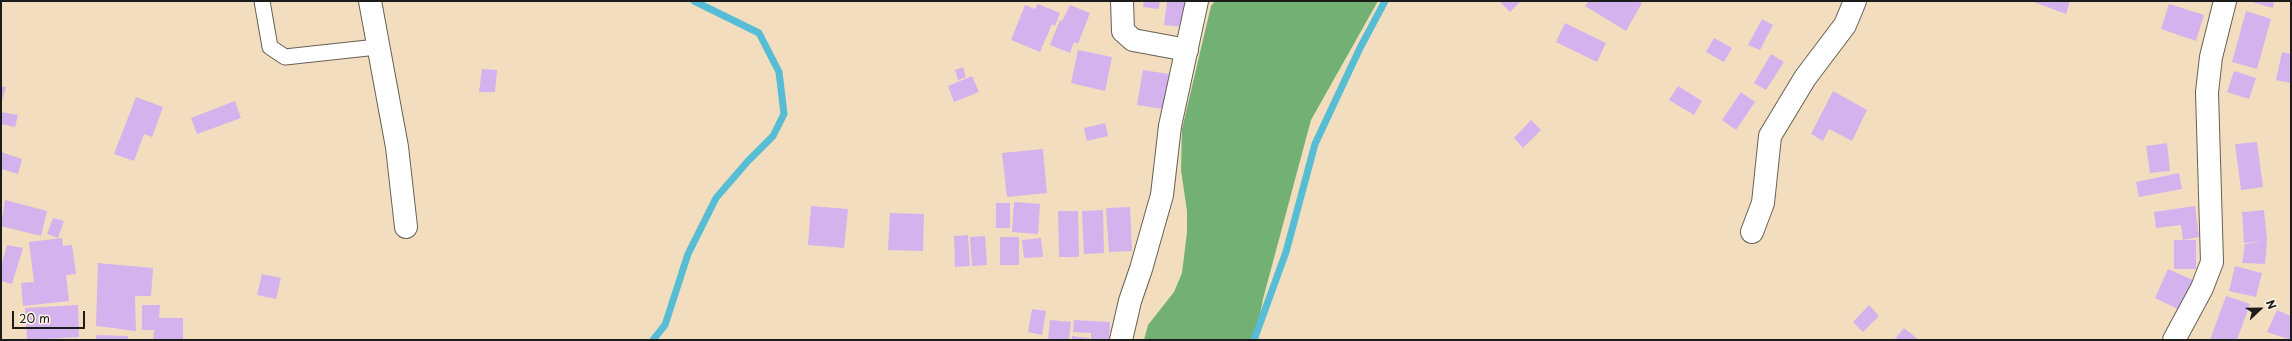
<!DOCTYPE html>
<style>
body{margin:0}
#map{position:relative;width:2292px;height:341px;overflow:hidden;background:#f2debf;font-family:"Playpen Sans",sans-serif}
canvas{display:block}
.frame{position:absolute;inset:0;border:2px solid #1c1c1c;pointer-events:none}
.north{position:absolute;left:2240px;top:289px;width:40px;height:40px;-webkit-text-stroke:3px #fcf5e5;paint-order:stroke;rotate:68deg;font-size:11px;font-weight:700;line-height:16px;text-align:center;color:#1c1c1c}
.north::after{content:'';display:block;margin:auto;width:14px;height:18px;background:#1c1c1c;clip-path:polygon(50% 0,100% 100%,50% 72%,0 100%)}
.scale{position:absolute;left:12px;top:311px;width:73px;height:18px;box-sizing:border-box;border:2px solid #1c1c1c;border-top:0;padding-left:5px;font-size:12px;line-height:14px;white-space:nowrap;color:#1c1c1c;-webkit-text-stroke:3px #fcf5e5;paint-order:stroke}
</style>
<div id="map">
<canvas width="2292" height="341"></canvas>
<div class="frame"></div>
<div class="north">N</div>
<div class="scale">20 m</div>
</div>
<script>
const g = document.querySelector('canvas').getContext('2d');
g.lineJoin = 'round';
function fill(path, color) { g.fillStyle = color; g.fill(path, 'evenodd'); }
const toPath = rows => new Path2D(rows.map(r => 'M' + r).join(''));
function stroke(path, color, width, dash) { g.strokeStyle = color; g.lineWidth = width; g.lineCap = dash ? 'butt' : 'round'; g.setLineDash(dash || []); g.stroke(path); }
fill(toPath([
 [1215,1,1378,1,1311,120,1263,299,1255,340,1144,340,1148,325,1174,292,1182,273,1187,232,1187,211,1181,170,1182,129,1211,6]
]), '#72b173');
stroke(toPath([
 [653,340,665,325,688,254,716,198,748,161,773,136,784,114,779,72,759,33,694,1],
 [1254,340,1286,252,1315,144,1360,48,1385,1]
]), '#57bdd4', 7);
fill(toPath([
 [1144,1,1160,1,1159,9,1143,7],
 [1167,1,1187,1,1183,27,1164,25],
 [1499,1,1521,1,1510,12],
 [1589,1,1638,1,1642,3,1626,31,1585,6],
 [2031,1,2070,1,2066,14],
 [2248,1,2274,1,2273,8],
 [1038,4,1060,13,1055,26,1052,24,1040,52,1011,40,1025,5,1035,9],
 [2169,4,2204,15,2196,41,2161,29],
 [1070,5,1090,13,1078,44,1074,42,1070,53,1050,45,1060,20,1062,21],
 [2246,11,2271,19,2257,69,2232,62],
 [1762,19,1773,25,1760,50,1748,45],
 [1565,23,1606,43,1597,62,1556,42],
 [1714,38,1732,48,1724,62,1706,52],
 [1078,50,1112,57,1105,91,1071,83],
 [2282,52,2291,54,2291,83,2276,80],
 [1771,54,1784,62,1766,90,1754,83],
 [963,67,966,77,958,80,955,70],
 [482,69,497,70,495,92,479,92],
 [1143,70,1169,74,1163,109,1137,105],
 [2234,71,2256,78,2249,99,2227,92],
 [972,76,979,92,954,102,948,86],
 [1,86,6,87,1,104],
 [1678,86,1702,101,1694,115,1669,100],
 [1833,91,1867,110,1852,141,1829,129,1823,141,1811,134],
 [1741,92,1755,102,1736,130,1722,120],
 [136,97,163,107,152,137,144,134,134,161,114,154],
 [235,101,241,118,197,134,191,118],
 [1,112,18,115,15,127,1,124],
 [1531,120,1541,130,1523,148,1514,138],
 [1105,123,1108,136,1087,141,1084,128],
 [2257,142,2263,187,2241,190,2235,144],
 [2167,143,2170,171,2150,173,2146,146],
 [1043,149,1047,193,1007,197,1002,153],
 [1,152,22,159,18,174,1,169],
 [2179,173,2182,189,2139,197,2136,182],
 [5,200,47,211,41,236,1,226],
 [1014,202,1040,204,1038,234,1012,232],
 [996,203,1010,203,1010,228,996,228],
 [811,206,848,209,844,248,808,245],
 [2195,206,2199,237,2183,240,2181,225,2156,228,2154,212],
 [1130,207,1132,251,1109,252,1106,208],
 [1103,210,1104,253,1084,254,1082,211],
 [2264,210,2267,241,2265,264,2242,263,2245,244,2262,241,2244,243,2242,212],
 [1058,211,1078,211,1079,257,1059,257],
 [890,213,924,214,923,251,888,250],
 [53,218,64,221,58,238,47,234],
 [968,235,970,266,955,267,954,236],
 [985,236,987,265,972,266,970,237],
 [1000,237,1019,237,1019,265,1000,265],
 [62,238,63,246,72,245,76,274,66,275,69,301,23,306,21,283,34,282,29,242],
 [1041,238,1043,257,1024,258,1022,240],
 [2174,240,2196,240,2196,269,2174,269],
 [7,245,23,248,12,284,1,281,1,266],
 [98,263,153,268,151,296,135,296,136,331,96,326],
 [2235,266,2262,273,2256,297,2229,291],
 [2168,269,2195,281,2182,311,2155,298],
 [262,274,281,278,276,299,257,295],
 [2226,296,2250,304,2237,340,2210,340],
 [78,305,79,337,27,340,25,308],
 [142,305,160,305,159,318,183,318,183,340,153,340,154,330,142,330],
 [1869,305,1879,316,1863,332,1853,322],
 [1032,309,1046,311,1042,335,1028,332],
 [2277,310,2291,316,2291,340,2267,332],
 [1050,320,1071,322,1069,340,1048,340],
 [1074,320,1110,322,1109,340,1091,340,1091,333,1073,332],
 [1904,328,1919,340,1894,340],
 [96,335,128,336,128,340,96,340],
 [1072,336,1089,338,1089,340,1072,340]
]), '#d4b2ee');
const service = toPath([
 [262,1,270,47,285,57,377,47]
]);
const minor = toPath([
 [370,1,397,147,406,227],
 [1122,1,1123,31,1133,40,1187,50],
 [1752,232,1763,203,1770,136,1805,78,1845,25,1855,1],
 [1121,340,1130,301,1141,269,1162,195,1170,126,1197,1],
 [2174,340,2202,288,2212,262,2207,92,2211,57,2225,1]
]);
stroke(service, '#676055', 17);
stroke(minor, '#676055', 24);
stroke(service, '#fff', 15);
stroke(minor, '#fff', 22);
</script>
